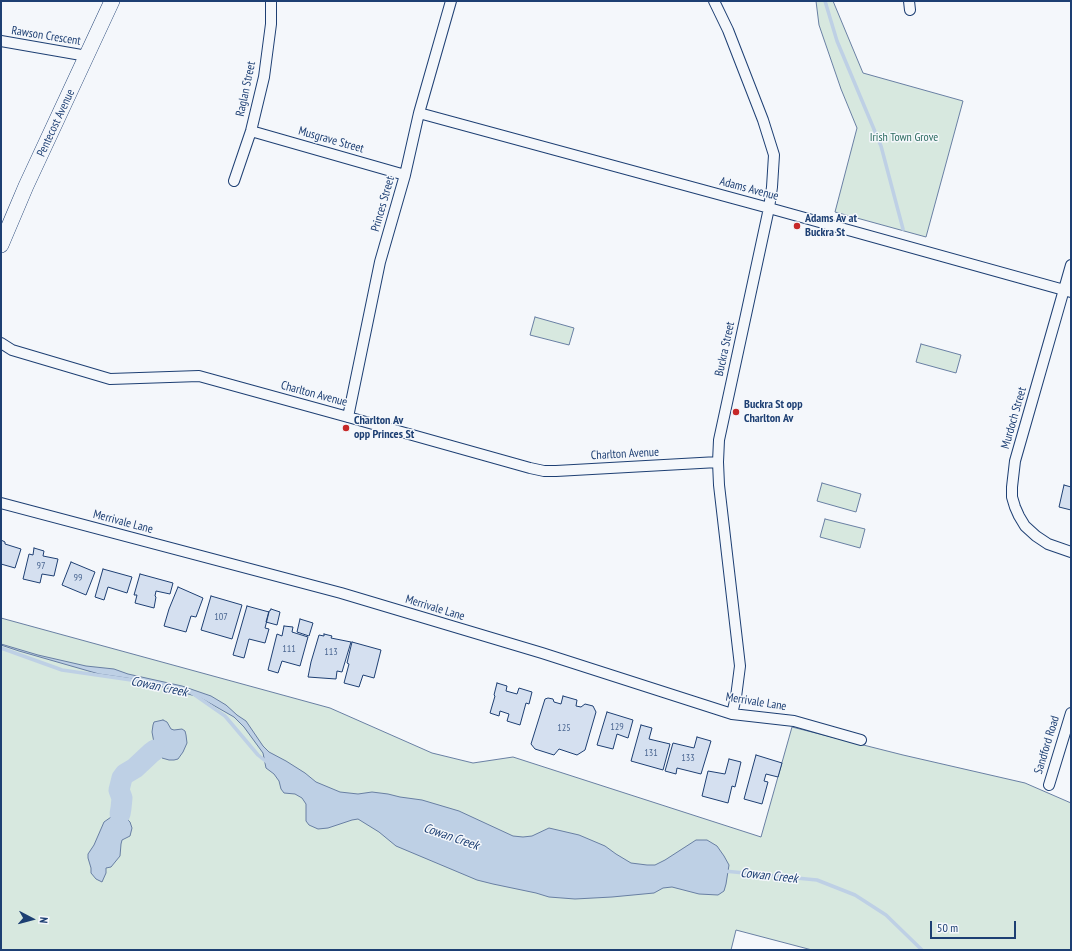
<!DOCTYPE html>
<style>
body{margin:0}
#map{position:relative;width:1072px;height:951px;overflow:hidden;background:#f4f7fb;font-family:"PT Sans Narrow",sans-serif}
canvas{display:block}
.frame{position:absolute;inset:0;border:2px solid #1d3f73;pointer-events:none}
.north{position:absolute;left:12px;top:899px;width:40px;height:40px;-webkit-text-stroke:3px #f4f7fb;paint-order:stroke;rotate:96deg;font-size:11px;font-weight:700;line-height:16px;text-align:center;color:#1d3f73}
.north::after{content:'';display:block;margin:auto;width:14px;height:18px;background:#1d3f73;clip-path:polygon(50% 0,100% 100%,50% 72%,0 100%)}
.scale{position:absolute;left:930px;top:921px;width:86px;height:18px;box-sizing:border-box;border:2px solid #1d3f73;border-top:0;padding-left:5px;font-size:12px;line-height:14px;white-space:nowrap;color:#1d3f73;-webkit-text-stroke:3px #f4f7fb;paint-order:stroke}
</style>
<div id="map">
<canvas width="1072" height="951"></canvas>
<div class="frame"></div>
<div class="north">N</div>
<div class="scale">50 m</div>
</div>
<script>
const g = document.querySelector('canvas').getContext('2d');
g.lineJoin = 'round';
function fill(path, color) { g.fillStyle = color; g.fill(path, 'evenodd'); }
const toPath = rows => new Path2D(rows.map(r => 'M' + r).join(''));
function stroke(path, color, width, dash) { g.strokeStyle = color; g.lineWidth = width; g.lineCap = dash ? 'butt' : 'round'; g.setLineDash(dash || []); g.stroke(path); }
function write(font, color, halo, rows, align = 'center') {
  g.font = font + ' "PT Sans Narrow",sans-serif'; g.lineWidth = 3; g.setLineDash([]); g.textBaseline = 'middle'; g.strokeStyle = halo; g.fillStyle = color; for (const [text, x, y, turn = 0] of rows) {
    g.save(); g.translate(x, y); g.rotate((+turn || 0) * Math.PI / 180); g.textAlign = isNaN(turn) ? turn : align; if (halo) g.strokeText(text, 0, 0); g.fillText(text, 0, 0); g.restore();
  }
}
const green = toPath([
 [816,1,833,1,863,73,963,101,926,237,835,212,857,128,841,89,819,25,816,1],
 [535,317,574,328,569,345,530,335,535,317],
 [921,344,961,355,956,373,916,362,921,344],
 [822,483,861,494,856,512,817,501,822,483],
 [825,519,865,529,860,548,820,537,825,519],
 [1,618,330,708,432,753,473,763,513,757,761,837,792,727,903,755,1025,783,1071,803,1071,950,812,950,736,930,731,950,1,950,1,618]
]);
fill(green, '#d7e8df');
stroke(green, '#687fa3', 1);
const water = toPath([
 [1,644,38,655,86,666,114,669,128,674,182,686,211,696,226,705,237,715,246,721,263,746,269,752,286,761,305,773,316,782,340,792,358,794,372,792,388,794,400,797,422,800,459,811,513,836,523,837,532,836,549,828,579,835,605,846,616,854,631,863,647,865,655,865,665,860,696,840,707,840,717,846,724,856,729,865,726,884,724,891,718,895,699,894,672,887,663,888,654,893,612,897,575,899,549,897,536,893,493,884,477,880,396,846,379,832,358,819,352,820,328,828,318,829,309,825,306,821,306,804,302,798,295,794,284,793,281,789,279,781,274,774,266,768,263,753,244,727,234,717,199,697,133,679,99,674,19,651,1,645,1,644],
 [163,720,167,722,171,729,174,730,182,729,185,731,186,735,187,743,183,752,178,759,174,760,169,760,162,758,157,753,155,748,152,732,153,725,154,722,163,720],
 [114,815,124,816,130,822,132,828,130,836,122,840,121,844,120,856,111,867,106,868,106,873,102,882,96,879,91,873,91,868,88,858,88,854,94,845,104,822,114,815]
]);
fill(water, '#bed0e5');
stroke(water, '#687fa3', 1);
stroke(toPath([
 [825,1,837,41,881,146,903,229],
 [1,648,62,670,145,682],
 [192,693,225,716,258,755,268,763],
 [724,871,817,880,855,895,886,915,922,950]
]), '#bed0e5', 3.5);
stroke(toPath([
 [120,814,121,808,122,798,119,790,122,778,125,774,135,768,151,753,155,750]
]), '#bed0e5', 21);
const building = toPath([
 [1064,485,1071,487,1071,510,1059,507,1064,485],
 [1,540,5,542,5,544,21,549,15,568,1,564,1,540],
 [34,548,44,551,43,556,58,559,54,576,42,574,40,583,23,579,29,554,33,555,34,548],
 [71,562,95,572,86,595,62,585,71,562],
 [103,569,132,577,127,593,108,587,104,600,95,597,103,569],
 [140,574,173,583,170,594,156,591,155,596,156,597,154,608,135,603,137,595,134,595,140,574],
 [178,587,203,598,196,617,191,616,186,632,164,626,169,609,178,587],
 [211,596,242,605,232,639,201,630,211,596],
 [247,606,269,612,265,628,269,629,265,643,249,639,244,658,233,655,247,606],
 [271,609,280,612,277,625,266,622,269,611,270,611,271,609],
 [300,619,313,623,309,636,297,632,300,619],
 [284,626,293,627,292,632,308,637,300,666,282,661,278,673,268,670,277,634,282,636,284,626],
 [324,634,332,636,331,638,351,642,342,672,337,671,336,679,308,677,311,662,319,635,324,636,324,634],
 [352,642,381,650,374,678,363,675,359,687,344,683,349,664,347,663,352,642],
 [497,683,507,686,506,691,517,694,519,688,532,692,529,704,526,703,520,725,507,721,509,714,500,711,499,716,490,713,495,696,494,695,497,683],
 [563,696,577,700,576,706,581,707,585,704,593,706,596,712,585,750,577,755,559,749,554,755,535,749,531,744,545,699,548,698,553,699,554,702,561,704,563,696],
 [607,712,633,720,628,738,617,734,613,749,597,745,607,712],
 [641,725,652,728,649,739,670,744,663,770,631,761,641,725],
 [697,737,711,741,701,774,677,768,676,774,665,771,673,743,694,748,697,737],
 [756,755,782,763,778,777,766,774,764,781,768,782,762,804,744,799,756,755],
 [729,759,741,762,735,787,732,786,728,803,702,796,708,771,725,774,729,759]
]);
fill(building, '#d5e0f0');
stroke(building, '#1d3f73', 1);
const street = toPath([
 [714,1,728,30,763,120,774,155,772,187,769,208,719,440,718,462,719,485,740,666,736,697,732,714],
 [909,1,910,10],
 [1,41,87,56],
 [419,113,769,208,1071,292],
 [251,131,405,175],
 [234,181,251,131,264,77,271,24,271,1],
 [1071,265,1015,461,1012,487,1012,497,1015,507,1019,516,1025,526,1036,536,1048,544,1071,552],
 [1,343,12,350,110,379,199,376,348,417,530,468,544,471,556,471,718,462],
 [348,417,380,262,405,175,419,113,451,1],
 [1,503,341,593,542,653,732,714,794,721,861,740],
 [1049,785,1071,713]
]);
const secondary = toPath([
 [1,245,26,186,112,1]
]);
stroke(street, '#1d3f73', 12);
stroke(secondary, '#1d3f73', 16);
stroke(street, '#f4f7fb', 10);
stroke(secondary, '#f4f7fb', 15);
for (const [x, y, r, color] of [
 [797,226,4,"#c62828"],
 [736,412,4,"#c62828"],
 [346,428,4,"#c62828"]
]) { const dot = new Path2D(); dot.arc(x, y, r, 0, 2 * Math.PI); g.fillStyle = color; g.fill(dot); stroke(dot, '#f4f7fb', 1.5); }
write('10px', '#4b6792', null, [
 ["97",41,566],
 ["99",78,578],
 ["107",221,617],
 ["111",289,649],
 ["113",331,652],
 ["129",617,727],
 ["125",564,728],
 ["131",651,753],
 ["133",688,758]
]);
write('12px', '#1d3f73', '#f4f7fb', [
 ["Rawson Crescent",46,36,9],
 ["Raglan Street",246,89,-78],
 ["Pentecost Avenue",56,123,-65],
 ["Musgrave Street",331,140,16],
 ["Adams Avenue",749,189,15],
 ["Princes Street",383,204,-74],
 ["Buckra Street",725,349,-78],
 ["Charlton Avenue",314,394,15],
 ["Murdoch Street",1014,418,-74],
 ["Charlton Avenue",625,454,-3],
 ["Merrivale Lane",123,522,15],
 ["Merrivale Lane",435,608,17],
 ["Merrivale Lane",756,702,9],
 ["Sandford Road",1047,745,-73]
]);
write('12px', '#2c6c60', '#f4f7fb', [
 ["Irish Town Grove",904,138]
]);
write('bold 12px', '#1d3f73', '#f4f7fb', [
 ["Adams Av at",805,219],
 ["Buckra St",805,233],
 ["Buckra St opp",744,405],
 ["Charlton Av",744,419],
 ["Charlton Av",354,421],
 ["opp Princes St",354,435]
], 'left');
write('italic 13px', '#1d3f73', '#f4f7fb', [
 ["Cowan Creek",159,687,12],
 ["Cowan Creek",451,837,19],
 ["Cowan Creek",769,876,6]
]);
</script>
